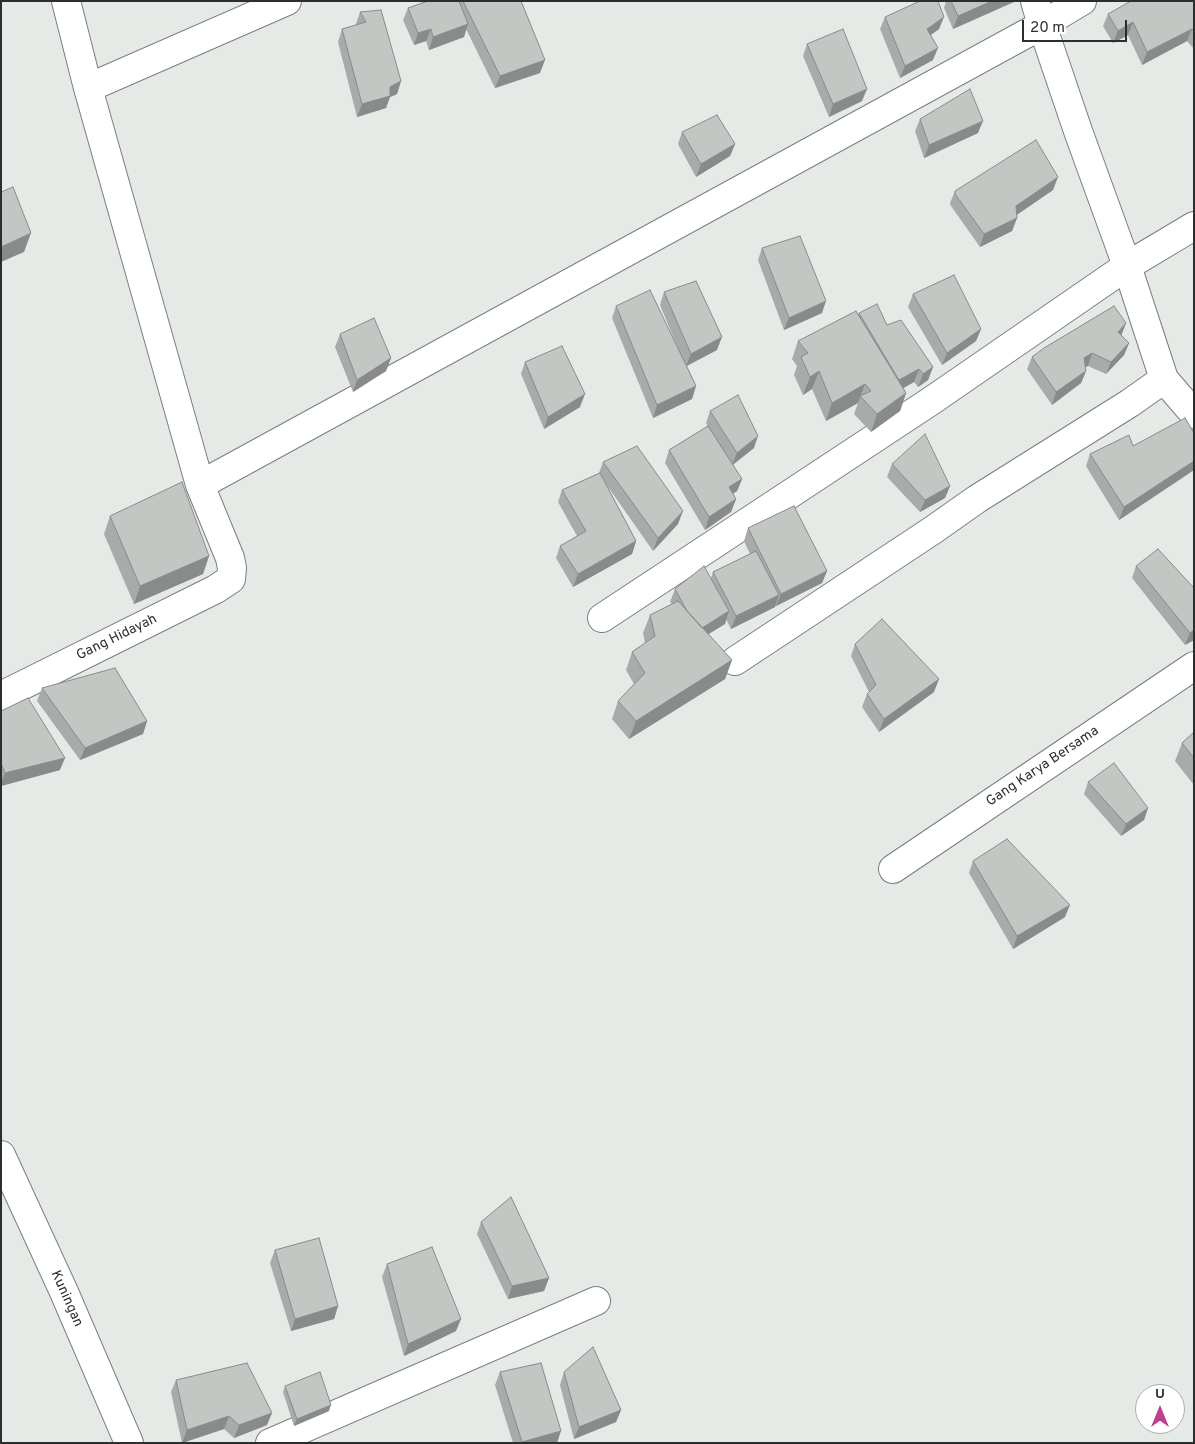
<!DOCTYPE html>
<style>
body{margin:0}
#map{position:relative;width:1195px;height:1444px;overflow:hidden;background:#e6eae7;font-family:Overpass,sans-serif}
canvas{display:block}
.frame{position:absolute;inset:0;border:2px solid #2c2e2d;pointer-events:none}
.north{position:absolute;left:1135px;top:1384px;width:50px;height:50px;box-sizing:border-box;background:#fff;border:1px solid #ababab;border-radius:50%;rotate:0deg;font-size:14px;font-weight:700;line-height:20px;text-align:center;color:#2c2e2d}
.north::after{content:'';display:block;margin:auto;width:18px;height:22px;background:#bc4192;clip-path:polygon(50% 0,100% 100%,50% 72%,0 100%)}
.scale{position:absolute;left:1022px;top:20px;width:105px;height:22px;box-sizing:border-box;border:2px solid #2c2e2d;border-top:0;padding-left:6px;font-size:15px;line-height:18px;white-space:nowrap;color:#2c2e2d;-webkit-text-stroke:4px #fff;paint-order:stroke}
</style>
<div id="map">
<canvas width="1195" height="1444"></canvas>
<div class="frame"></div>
<div class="north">U</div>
<div class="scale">20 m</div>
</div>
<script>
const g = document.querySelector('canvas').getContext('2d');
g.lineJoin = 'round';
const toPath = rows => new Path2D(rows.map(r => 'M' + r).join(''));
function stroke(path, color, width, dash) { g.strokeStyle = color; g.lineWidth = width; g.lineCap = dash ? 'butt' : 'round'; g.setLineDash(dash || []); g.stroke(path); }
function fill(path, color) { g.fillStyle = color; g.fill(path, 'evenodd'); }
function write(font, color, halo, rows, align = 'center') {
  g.font = font + ' Overpass,sans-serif'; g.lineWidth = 5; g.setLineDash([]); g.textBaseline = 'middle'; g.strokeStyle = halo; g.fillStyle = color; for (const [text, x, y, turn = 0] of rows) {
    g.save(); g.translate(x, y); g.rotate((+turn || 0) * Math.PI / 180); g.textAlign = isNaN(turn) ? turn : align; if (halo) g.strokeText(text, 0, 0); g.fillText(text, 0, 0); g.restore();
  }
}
const minor = toPath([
 [66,1,88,88,200,485],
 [1035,1,1042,25,1078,131,1127,266,1164,379,1194,414],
 [88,88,287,1],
 [602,618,931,401,1127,266,1194,226],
 [735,661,933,530,977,499,1130,403,1164,379],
 [1,696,216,589,231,579,232,568,230,558,200,485,1042,25,1082,1],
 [893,869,1194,666],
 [1,1155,64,1292,129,1443],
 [270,1443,596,1301]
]);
stroke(minor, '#7b7f7c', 30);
stroke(minor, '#fff', 28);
fill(toPath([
 [428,1,521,1,540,73,495,88,466,29,464,37,429,50,426,41,414,45,403,20,408,8],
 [946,1,1016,1,953,29,944,8],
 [1194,1,1194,49,1187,41,1142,65,1128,35,1113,43,1103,26,1108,14],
 [360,12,401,81,397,94,390,97,386,108,357,117,338,42,342,29,356,25,356,24],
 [885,17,939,29,931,35,933,60,900,78,880,29],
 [807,44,862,101,829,117,803,56],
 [920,119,978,133,924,158,915,131],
 [682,132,735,144,730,156,696,177,678,144],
 [1053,190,1016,215,1017,218,1012,231,980,247,951,206,950,203,955,191],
 [762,248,822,313,784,330,758,260],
 [664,292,717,350,687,366,696,386,692,399,653,418,612,318,616,306,679,351,660,305],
 [913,294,981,329,976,341,942,365,908,307],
 [859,313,887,325,933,367,928,380,918,387,914,382,903,388,906,393,900,411,871,432,854,414,858,403,826,421,812,389,803,395,794,375,797,366,792,359,798,341,858,314],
 [1126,323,1121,335,1129,343,1124,355,1106,374,1088,366,1085,367,1086,371,1081,383,1052,405,1027,369,1032,357],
 [340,334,391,358,386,371,353,392,335,347],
 [525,362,580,407,544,429,521,374],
 [710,411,754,448,733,465,742,479,737,491,733,494,736,499,731,512,705,530,665,463,669,450,708,426,706,423],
 [1194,433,1194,470,1119,520,1086,466,1090,454],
 [603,462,678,524,653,551,606,484,636,541,632,554,573,587,556,558,560,546,577,536,558,502,562,490,599,473],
 [892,464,950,486,945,498,920,512,887,477],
 [110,516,209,556,203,574,134,604,104,534],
 [748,528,827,571,822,583,776,606,776,605,775,607,731,629,726,619,725,624,708,634,732,660,725,679,629,739,612,719,618,701,634,684,626,670,632,652,645,643,643,633,650,615,672,604,670,602,675,589,711,578,713,572,750,554,744,541],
 [1136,566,1194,588,1194,640,1185,645,1132,578],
 [855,644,934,692,879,732,862,707,867,694,869,692,851,656],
 [42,688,147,721,143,734,80,760,37,701],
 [1,711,60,770,1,786],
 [1194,732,1194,785,1175,761,1182,743],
 [1088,782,1148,808,1144,820,1121,836,1084,794],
 [973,861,1065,917,1013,949,969,873],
 [481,1222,549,1278,544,1291,508,1299,477,1234],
 [275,1250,338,1306,334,1319,291,1331,270,1263],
 [387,1264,456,1331,404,1356,382,1277],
 [500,1372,557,1443,513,1443,495,1385],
 [564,1372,621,1410,616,1422,574,1439,560,1385],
 [176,1380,267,1425,234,1438,224,1429,182,1443,171,1392],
 [285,1386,329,1411,294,1426,283,1392]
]), '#a7aba9');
fill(toPath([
 [992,1,1016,1,953,29,958,16],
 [944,17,939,29,922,41,927,29],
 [1133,22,1128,35,1113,43,1118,31],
 [468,24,464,37,429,50,433,37],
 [431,29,426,41,414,45,418,33],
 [1192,29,1187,41,1142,65,1147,52],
 [938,48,933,60,900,78,905,66],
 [545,60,540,73,495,88,500,76],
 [401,81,397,94,390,97,386,108,357,117,362,104,390,87],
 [867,89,862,101,829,117,833,104],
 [983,121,978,133,924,158,929,145],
 [735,144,730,156,696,177,701,164],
 [1058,177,1053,190,1011,219,1016,206],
 [1017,218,1012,231,980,247,984,234],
 [31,233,24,252,1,262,1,247],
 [826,301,822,313,784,330,789,318],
 [1126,323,1121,336,1118,332],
 [981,329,976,341,942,365,947,353],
 [722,337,717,350,686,366,691,354],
 [1129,343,1124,355,1106,374,1111,362],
 [1092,353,1088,366,1080,370,1084,358],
 [391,358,386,371,353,392,357,380],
 [933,367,928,380,918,387,923,374],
 [919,369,914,382,895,393,899,380],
 [819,371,812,389,803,395,810,377],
 [1086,371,1081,383,1052,405,1056,392],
 [865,384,858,403,826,421,832,403],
 [696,386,692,399,653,418,657,405],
 [906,393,900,411,871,432,877,414],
 [585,394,580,407,544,429,548,417],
 [758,436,754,448,732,465,737,453],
 [1194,461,1194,470,1119,520,1124,507],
 [742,479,737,491,724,499,729,487],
 [950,486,945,498,920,512,925,500],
 [736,499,731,512,705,530,709,517],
 [683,511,678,524,653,551,658,538],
 [636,541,632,554,573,587,578,574],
 [209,556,203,574,134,604,140,586],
 [827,571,822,583,776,606,781,594],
 [779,595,775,607,731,629,736,616],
 [729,611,725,624,694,643,698,630],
 [1194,630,1194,640,1185,645,1190,633],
 [732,660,725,679,629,739,636,721],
 [939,679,934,692,879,732,884,719],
 [147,721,143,734,80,760,85,748],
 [65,758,60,770,1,786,1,783,5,773],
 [1148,808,1144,820,1121,836,1126,824],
 [1070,905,1065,917,1013,949,1017,936],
 [549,1278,544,1291,508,1299,512,1286],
 [338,1306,334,1319,291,1331,295,1319],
 [461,1319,456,1331,404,1356,408,1344],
 [331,1405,329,1411,294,1426,297,1419],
 [621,1410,616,1422,574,1439,579,1427],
 [272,1413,267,1425,234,1438,239,1425],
 [229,1416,224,1429,182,1443,187,1430],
 [561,1431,557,1443,522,1443,522,1442]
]), '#888b89');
const building = toPath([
 [428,1,459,1,468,24,433,37,431,29,418,33,408,8,428,1],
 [463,1,521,1,545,60,500,76,463,1],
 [920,1,938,1,944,17,927,29,938,48,905,66,885,17,920,1],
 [951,1,992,1,958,16,951,1],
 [1131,1,1194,1,1194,31,1192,29,1147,52,1133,22,1118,31,1108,14,1131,1],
 [381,10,401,81,390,87,390,96,362,104,342,29,366,22,360,12,381,10],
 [843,29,867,89,833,104,807,44,843,29],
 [970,89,983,121,929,145,920,119,970,89],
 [717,115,735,144,701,164,682,132,717,115],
 [1036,140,1058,177,1016,206,1017,218,984,234,955,194,955,191,1036,140],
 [13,187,31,233,1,247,1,192,13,187],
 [800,236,826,301,789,318,762,248,800,236],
 [954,275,981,329,947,353,913,294,954,275],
 [696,281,722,337,691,354,664,292,696,281],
 [650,290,696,386,657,405,616,306,650,290],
 [877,304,887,325,901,320,933,367,923,374,919,369,899,380,859,313,877,304],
 [1114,306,1126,323,1118,332,1129,343,1111,362,1092,353,1084,358,1086,371,1056,392,1032,357,1044,348,1114,306],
 [856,311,906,393,877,414,860,396,871,391,865,384,832,403,819,371,810,377,801,357,808,353,798,341,856,311],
 [374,318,391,358,357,380,340,334,374,318],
 [562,346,585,394,548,417,525,362,562,346],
 [738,395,758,436,737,453,710,411,738,395],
 [1185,418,1194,433,1194,461,1124,507,1090,454,1129,435,1133,446,1185,418],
 [708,426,742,479,729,487,736,499,709,517,669,450,708,426],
 [925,434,950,486,925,500,892,464,925,434],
 [637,446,683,511,658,538,603,462,637,446],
 [600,473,636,541,578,574,560,546,586,531,562,490,600,473],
 [182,482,209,556,140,586,110,516,182,482],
 [794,506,827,571,781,594,748,528,794,506],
 [1158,549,1194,588,1194,630,1190,633,1136,566,1158,549],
 [756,551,779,595,736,616,713,572,756,551],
 [704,566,729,611,702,628,687,611,675,589,704,566],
 [678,601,732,660,636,721,618,701,645,673,632,652,655,636,650,615,678,601],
 [882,619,939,679,884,719,867,694,876,685,855,644,882,619],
 [115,668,147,721,85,748,42,688,115,668],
 [28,698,65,758,5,773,1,764,1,711,28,698],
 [1194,732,1194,758,1182,743,1194,732],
 [1114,763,1148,808,1126,824,1088,782,1114,763],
 [1007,839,1070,905,1017,936,973,861,1007,839],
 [511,1197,549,1278,512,1286,481,1222,511,1197],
 [319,1238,338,1306,295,1319,275,1250,319,1238],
 [432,1247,461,1319,408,1344,387,1264,432,1247],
 [593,1347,621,1410,579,1427,564,1372,593,1347],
 [247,1363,272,1413,239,1425,229,1416,187,1430,176,1380,247,1363],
 [541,1363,561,1431,522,1442,500,1372,541,1363],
 [320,1372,331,1405,297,1419,285,1386,320,1372]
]);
fill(building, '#c2c7c4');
stroke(building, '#888b89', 1);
write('14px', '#2c2e2d', '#fff', [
 ["Gang Hidayah",117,638,-26],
 ["Gang Karya Bersama",1043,767,-34],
 ["Kuningan",66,1299,66]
]);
</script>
